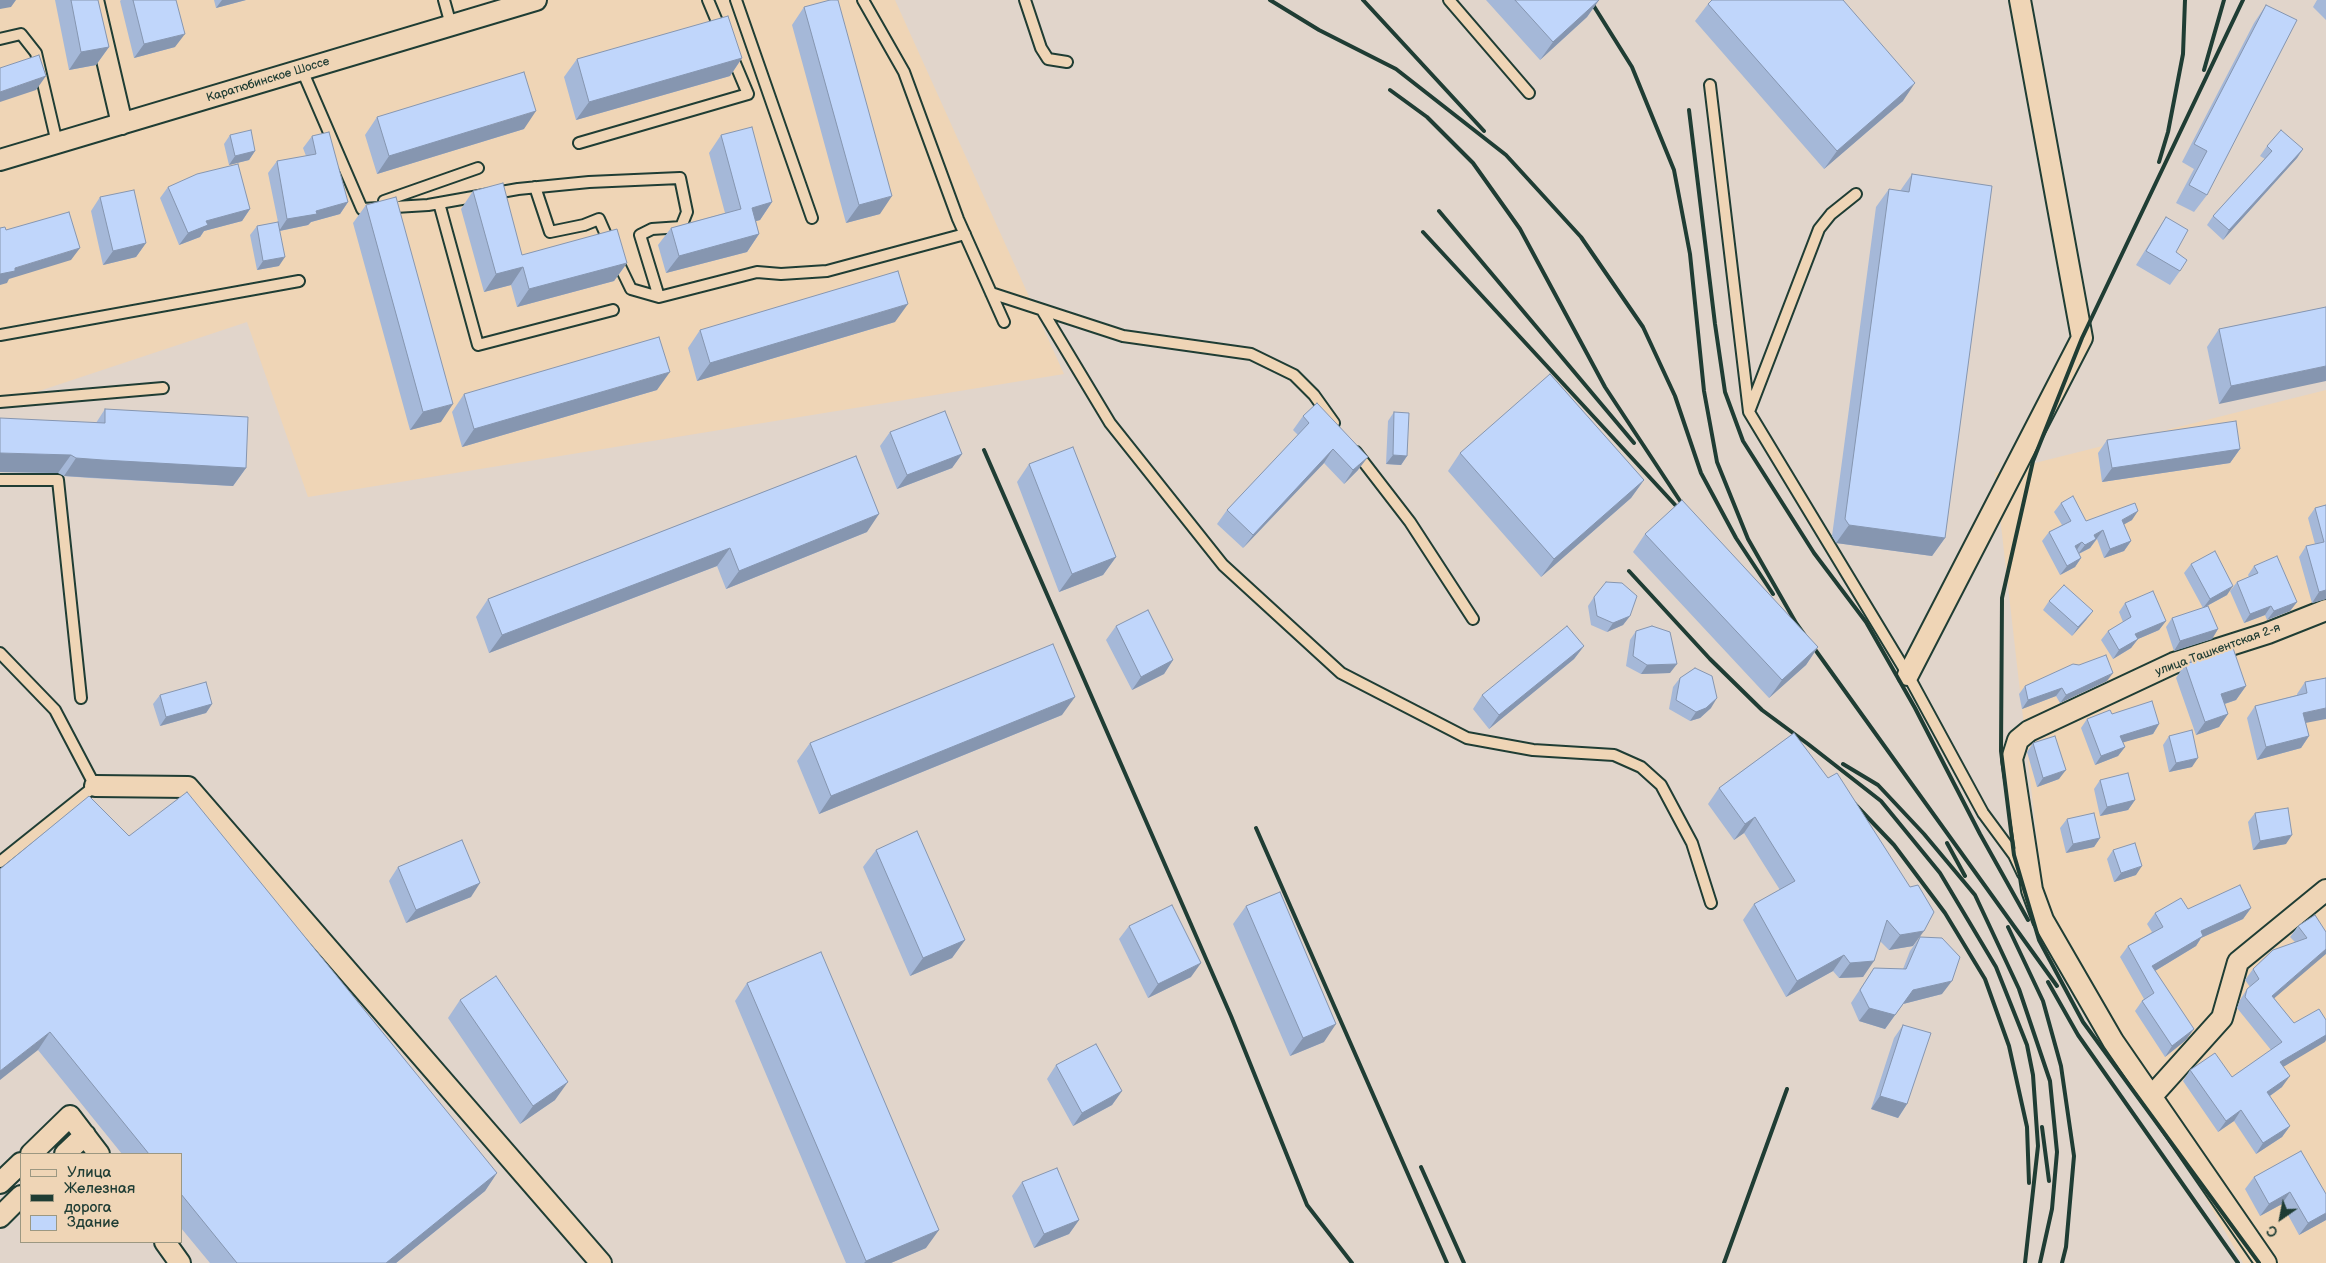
<!DOCTYPE html>
<meta charset="utf-8">
<style>
body{margin:0}
#map{position:relative;width:2326px;height:1263px;overflow:hidden;background:#efd5b6;font-family:"Balsamiq Sans",sans-serif}
canvas{display:block}
.legend{position:absolute;left:20px;top:1153px;width:162px;height:90px;box-sizing:border-box;background:#efd5b6;border:1px solid #9c9882;margin:0;padding:6px 9px;list-style:none;font-size:15px;color:#1f3d34}
.legend li{display:flex;align-items:center;gap:10px;height:25px}
.legend b{width:25px;border:1px solid #9c9882}
.north{position:absolute;left:2256px;top:1193px;width:50px;height:50px;-webkit-text-stroke:4px #efd5b6;paint-order:stroke;rotate:213deg;font-size:14px;font-weight:700;line-height:20px;text-align:center;color:#1f3d34}
.north::after{content:'';display:block;margin:auto;width:18px;height:22px;background:#1f3d34;clip-path:polygon(50% 0,100% 100%,50% 72%,0 100%)}
</style>
<div id="map">
<canvas width="2326" height="1263"></canvas>
<ul class="legend">
<li><b style="height:6px;background:#efd5b6"></b>Улица</li>
<li><b style="height:6px;background:#1f3d34"></b>Железная дорога</li>
<li><b style="height:14px;background:#c0d6fb"></b>Здание</li>
</ul>
<div class="north">С</div>
</div>
<script>
const g = document.querySelector('canvas').getContext('2d');
g.lineJoin = 'round';
function fill(path, color) { g.fillStyle = color; g.fill(path, 'evenodd'); }
const toPath = rows => new Path2D(rows.map(r => 'M' + r).join(''));
function stroke(path, color, width, dash) { g.strokeStyle = color; g.lineWidth = width; g.lineCap = dash ? 'butt' : 'round'; g.setLineDash(dash || []); g.stroke(path); }
function write(font, color, halo, rows, align = 'center') {
  g.font = font + ' "Balsamiq Sans",sans-serif'; g.lineWidth = 4; g.setLineDash([]); g.textBaseline = 'middle'; g.strokeStyle = halo; g.fillStyle = color; for (const [text, x, y, turn = 0] of rows) {
    g.save(); g.translate(x, y); g.rotate((+turn || 0) * Math.PI / 180); g.textAlign = isNaN(turn) ? turn : align; if (halo) g.strokeText(text, 0, 0); g.fillText(text, 0, 0); g.restore();
  }
}
fill(toPath([
 [895,0,2326,0,2326,390,1995,473,2046,918,2243,1263,0,1263,0,404,247,322,308,497,1064,374],
 [21,1154,181,1154,181,1242,21,1242]
]), '#e1d5cb');
const service = toPath([
 [444,0,451,25],
 [708,0,721,31],
 [736,0,812,218],
 [863,0,904,72,958,219,1004,322],
 [1025,0,1041,48,1048,59,1067,62],
 [1449,0,1529,93],
 [0,39,21,34,36,53,57,143],
 [302,70,362,209,428,205,518,189,589,182,680,178,687,212,681,227,652,229,640,235,659,297,757,272,781,274,827,271,965,234],
 [1710,85,1749,412,1908,675,1983,813,2014,855,2023,874],
 [579,143,748,94,732,56],
 [535,187,550,232,584,225,599,219,610,244],
 [384,201,478,168],
 [439,203,478,345,613,310],
 [616,258,631,289,659,297],
 [991,293,1123,336,1251,354,1294,375,1314,395,1334,423],
 [1042,310,1110,423,1223,565,1341,673,1467,738,1533,750,1614,755,1641,767,1661,785,1692,843,1711,903],
 [0,335,299,281],
 [0,402,163,388],
 [1750,409,1819,229,1831,214,1856,194],
 [1356,452,1410,522,1473,619],
 [0,480,58,480,81,698],
 [0,653,55,710,95,786,0,862]
]);
const minor = toPath([
 [93,0,122,124],
 [0,160,536,0],
 [1908,675,2082,338,2020,0],
 [95,786,188,787,601,1263],
 [2151,1097,2222,1018,2238,962,2326,890],
 [31,1154,70,1116,99,1154],
 [65,1154,85,1135],
 [0,1183,21,1163],
 [0,1217,21,1196],
 [165,1242,180,1263],
 [2266,1263,2113,1041,2043,920,2032,890,2012,759,2018,740,2029,731,2174,663,2268,633,2326,610]
]);
stroke(service, '#1f3d34', 14);
stroke(minor, '#1f3d34', 24);
stroke(service, '#efd5b6', 10);
stroke(minor, '#efd5b6', 20);
stroke(toPath([
 [1270,0,1319,30,1396,69,1506,155,1581,237,1643,327,1675,396,1701,473,1736,538,1773,594],
 [1363,0,1484,131],
 [1590,0,1632,67,1674,170,1690,254,1704,391,1717,462,1748,539,1796,623,2057,986],
 [2243,0,2082,338,2033,461,2002,598,2001,751,2014,855,2039,940,2083,1022,2259,1263],
 [2204,70,2224,0],
 [1390,90,1427,117,1473,163,1520,229,1605,387,1688,513],
 [1689,110,1715,324,1725,392,1743,441,1814,553,1866,622,1915,708,1980,834,2028,920],
 [2159,162,2168,132,2183,54,2185,0],
 [1439,211,1634,443],
 [1423,232,1678,508],
 [984,450,1231,1016,1307,1205,1352,1263],
 [1629,571,1710,659,1762,710,1808,744,1881,801,1940,873,1996,967,2027,1045,2033,1075,2038,1146,2025,1263],
 [1843,764,1878,785,1924,834,1975,895,2019,989,2050,1081,2057,1152,2052,1209,2040,1263],
 [1851,800,1894,845,1945,913,1985,979,2009,1046,2027,1127,2029,1183],
 [1256,828,1447,1263],
 [1947,843,1965,876],
 [2008,927,2043,1001,2061,1066,2074,1156,2066,1247,2062,1263],
 [2048,982,2078,1035,2238,1263],
 [2042,1127,2049,1181],
 [1421,1167,1464,1263],
 [1724,1263,1787,1089]
]), '#1f3d34', 4);
fill(toPath([
 [55,0,98,0,109,47,96,65,69,70],
 [121,0,176,0,175,47,134,58,120,1],
 [214,0,246,0,216,8],
 [1486,0,1599,0,1587,17,1540,60],
 [2317,0,2326,0,2326,20,2313,7],
 [1708,4,1903,101,1824,169,1695,21],
 [2266,5,2207,195,2194,212,2176,203,2194,169,2182,162,2254,23],
 [804,7,880,214,846,223,792,25],
 [742,58,730,76,576,120,564,77,577,59],
 [377,117,524,129,377,174,365,135],
 [230,135,255,151,249,160,229,165,224,144],
 [721,135,772,202,760,220,756,221,759,234,747,252,666,273,658,245,671,228,725,213,709,153],
 [312,136,348,202,340,214,311,222,308,225,280,231,279,266,257,270,250,235,257,226,278,222,268,173,277,161,306,156,303,148],
 [2267,146,2303,149,2297,158,2223,240,2207,225,2213,216,2265,159,2260,156],
 [1912,174,1945,538,1932,556,1836,543,1832,536,1876,207,1889,189,1900,191],
 [168,187,250,209,242,221,204,231,200,237,179,245,160,198],
 [473,191,522,255,627,263,614,281,517,307,511,285,484,292,461,209],
 [100,197,146,243,136,257,103,265,91,211],
 [366,205,441,422,410,430,353,223],
 [2166,217,2176,252,2180,271,2170,285,2136,265,2157,231],
 [2326,307,2219,404,2207,347,2219,329],
 [895,322,697,381,688,348,700,330],
 [657,390,462,447,452,412,464,394],
 [105,409,246,468,233,486,90,478,64,476,58,473,0,472,96,423],
 [1394,412,1407,456,1401,465,1386,464,1388,421],
 [1303,416,1358,470,1344,484,1324,463,1243,548,1217,524,1227,510,1298,435,1293,430],
 [890,432,962,454,952,468,897,489,880,446],
 [2107,440,2240,449,2230,463,2102,482,2098,453],
 [1460,453,1644,480,1631,498,1541,577,1448,471],
 [856,456,867,532,726,589,717,566,489,653,476,617,488,599],
 [1029,464,1116,557,1103,575,1059,592,1017,482],
 [2061,503,2086,521,2132,520,2124,524,2131,541,2124,551,2104,558,2097,539,2090,548,2079,554,2081,558,2075,567,2060,575,2042,541,2049,532,2062,525,2054,512],
 [2326,505,2326,599,2312,603,2299,557,2306,546,2315,544,2308,518,2315,508],
 [1645,534,1818,647,1806,665,1769,698,1633,552],
 [2191,564,2227,595,2205,607,2218,629,2212,639,2174,651,2166,627,2172,618,2203,608,2184,573],
 [2254,566,2297,602,2290,611,2267,620,2265,615,2244,623,2230,591,2237,582,2249,577,2248,575],
 [1594,597,1630,616,1623,625,1607,632,1591,625,1588,606],
 [2049,601,2093,611,2086,620,2072,636,2043,610],
 [2125,603,2166,621,2159,630,2138,639,2131,648,2113,659,2101,640,2108,631,2123,622,2119,612],
 [1116,626,1173,660,1164,674,1132,690,1106,640],
 [1636,631,1670,673,1641,674,1626,666,1630,640],
 [1584,646,1574,659,1489,729,1473,709,1482,695],
 [2191,659,2246,686,2236,700,2225,704,2228,714,2219,727,2196,735,2176,678,2185,664,2189,663],
 [1680,678,1711,708,1700,718,1690,721,1669,709,1673,687],
 [2326,678,2306,723,2309,736,2301,748,2257,760,2247,718,2255,706,2297,695,2297,694,2305,682],
 [2107,681,2060,703,2056,696,2022,709,2019,694,2025,686],
 [160,695,212,704,206,713,160,726,153,704],
 [2112,714,2159,724,2153,734,2123,742,2125,747,2118,756,2095,765,2081,728,2087,719],
 [1062,715,819,814,797,761,810,743],
 [1794,733,1913,946,1889,950,1880,941,1863,977,1839,978,1833,971,1786,997,1743,920,1754,904,1780,890,1744,833,1734,840,1708,804,1719,788],
 [2169,736,2192,767,2169,772,2163,745],
 [2033,743,2059,779,2037,787,2027,752],
 [2100,780,2135,800,2128,810,2100,816,2094,789],
 [2255,813,2286,844,2253,850,2248,822],
 [2067,819,2100,838,2094,847,2066,853,2060,828],
 [129,836,497,1173,485,1191,396,1263,210,1263,181,1228,181,1154,122,1154,38,1050],
 [876,850,965,940,952,958,910,976,863,867],
 [2113,850,2136,875,2114,882,2107,859],
 [398,867,471,897,406,923,389,881],
 [1246,906,1324,1042,1290,1056,1233,924],
 [2251,908,2243,919,2201,938,2196,946,2155,971,2186,1040,2165,1057,2135,1011,2142,1001,2144,999,2120,957,2128,946,2152,932,2147,924,2155,913,2188,909],
 [1129,926,1191,977,1148,998,1119,939],
 [2298,926,2326,932,2274,998,2294,1023,2326,1020,2326,1040,2283,1067,2282,1087,2270,1096,2290,1126,2282,1137,2256,1154,2234,1121,2218,1132,2183,1081,2190,1070,2232,1077,2271,1050,2237,1008,2240,1000,2247,989,2250,987,2245,980,2253,969,2295,942,2290,937],
 [1920,937,1942,994,1903,1004,1885,1029,1859,1021,1851,1003,1874,968,1903,969,1910,951],
 [747,983,926,1248,891,1263,846,1263,735,1001],
 [460,1000,555,1100,520,1124,448,1018],
 [1903,1025,1907,1104,1898,1118,1871,1109,1894,1038],
 [1056,1065,1122,1091,1112,1105,1073,1126,1047,1079],
 [2301,1151,2326,1220,2299,1235,2282,1204,2260,1216,2245,1189,2254,1177],
 [1022,1182,1079,1220,1069,1234,1034,1248,1012,1196]
]), '#a5b8d8');
fill(toPath([
 [0,0,16,0,11,7,0,9],
 [222,0,246,0,216,8],
 [1599,0,1587,17,1540,60,1553,42],
 [185,34,175,47,134,58,144,44],
 [109,47,96,65,69,70,81,52],
 [742,58,730,76,576,120,589,102],
 [46,76,36,90,0,102,0,92],
 [1915,83,1903,101,1824,169,1837,151],
 [536,111,524,129,377,174,389,156],
 [2303,149,2297,158,2223,240,2229,230],
 [255,151,249,160,229,165,235,156],
 [892,196,880,214,846,223,859,205],
 [348,202,340,214,311,222,308,225,279,231,287,219],
 [772,202,760,220,739,226,752,208],
 [250,209,242,221,204,231,200,237,179,245,188,233,206,221],
 [759,234,747,252,666,273,679,256],
 [146,243,136,257,103,265,113,251],
 [80,248,71,260,9,279,7,283,0,285,0,274,15,268],
 [285,257,279,266,257,270,263,261],
 [627,263,614,281,517,307,529,289],
 [523,267,511,285,484,292,496,274],
 [908,304,895,322,697,381,710,363],
 [2326,366,2326,381,2219,404,2231,386],
 [670,372,657,390,462,447,474,429],
 [453,404,441,422,410,430,423,412],
 [1333,449,1324,463,1243,548,1253,535],
 [2240,449,2230,463,2102,482,2112,468],
 [0,453,71,455,58,473,0,472],
 [962,454,952,468,897,489,907,475],
 [1393,455,1407,456,1401,465,1386,464],
 [1368,457,1358,470,1344,484,1353,470],
 [76,458,246,468,233,486,64,476],
 [1644,480,1631,498,1541,577,1554,559],
 [2138,511,2132,520,2116,529,2122,520],
 [879,514,867,532,726,589,739,571],
 [1849,525,1945,538,1932,556,1836,543],
 [2103,530,2090,548,2078,554,2085,545,2094,535],
 [2131,541,2124,551,2104,558,2110,549],
 [2082,542,2076,551,2075,546],
 [730,548,717,566,489,653,502,635],
 [1116,557,1103,575,1059,592,1072,574],
 [2081,558,2075,567,2060,575,2067,566],
 [2233,586,2227,595,2203,608,2210,599],
 [2326,590,2326,599,2312,603,2319,592],
 [2297,602,2290,611,2267,620,2274,611],
 [2271,606,2265,615,2244,623,2250,614],
 [2093,611,2086,620,2072,636,2078,627],
 [1630,616,1623,625,1607,632,1613,623],
 [2166,621,2159,630,2138,639,2131,648,2113,659,2119,650,2135,634],
 [2218,629,2212,639,2174,651,2180,641],
 [1584,646,1574,659,1489,729,1499,715],
 [1818,647,1806,665,1769,698,1782,680],
 [1173,660,1164,674,1132,690,1141,677],
 [1677,664,1670,673,1641,674,1647,665],
 [2113,673,2107,681,2060,703,2066,695],
 [2246,686,2236,700,2212,708,2221,694],
 [2062,688,2056,696,2022,709,2028,700],
 [1075,697,1062,715,819,814,831,796],
 [1717,698,1711,708,1700,718,1690,721,1696,712],
 [212,704,206,713,160,726,166,717],
 [2326,708,2326,719,2295,725,2303,713],
 [2228,714,2219,727,2196,735,2205,722],
 [2159,724,2153,734,2114,745,2120,736],
 [2309,736,2301,748,2257,760,2266,747],
 [2125,747,2118,756,2095,765,2101,756],
 [2198,758,2192,767,2169,772,2176,763],
 [2066,770,2059,779,2037,787,2043,778],
 [2135,800,2128,810,2100,816,2107,807],
 [1755,817,1744,833,1734,840,1745,824],
 [2292,835,2286,844,2253,850,2260,841],
 [2100,838,2094,847,2066,853,2073,844],
 [2142,866,2136,875,2114,882,2121,873],
 [480,883,471,897,406,923,416,910],
 [2251,908,2243,919,2201,938,2196,946,2145,977,2152,966,2201,931],
 [1924,931,1913,946,1889,950,1900,935],
 [965,940,952,958,910,976,923,958],
 [2326,949,2326,954,2264,1007,2272,996],
 [1844,955,1833,971,1786,997,1797,981],
 [1874,961,1863,977,1839,978,1850,963],
 [1201,963,1191,977,1148,998,1158,984],
 [1952,981,1942,994,1903,1004,1885,1029,1859,1021,1869,1008,1913,990],
 [1336,1024,1324,1042,1290,1056,1303,1038],
 [2194,1029,2186,1040,2165,1057,2172,1046],
 [50,1032,38,1050,0,1080,0,1071],
 [2326,1035,2326,1040,2325,1042,2273,1073,2280,1062],
 [2290,1076,2282,1087,2260,1103,2267,1092],
 [568,1082,555,1100,520,1124,533,1106],
 [1122,1091,1112,1105,1073,1126,1082,1113],
 [1880,1096,1907,1104,1898,1118,1871,1109],
 [2241,1110,2234,1121,2218,1132,2226,1121],
 [2290,1126,2282,1137,2256,1154,2263,1143],
 [497,1173,485,1191,396,1263,386,1263],
 [2290,1192,2282,1204,2260,1216,2269,1204],
 [2326,1213,2326,1220,2299,1235,2308,1223],
 [1079,1220,1069,1234,1034,1248,1044,1234],
 [939,1230,926,1248,891,1263,864,1263,866,1261]
]), '#8696b0');
const building = toPath([
 [71,0,98,0,109,47,81,52,71,0],
 [133,0,176,0,185,34,144,44,133,0],
 [830,0,838,0,892,196,859,205,804,7,830,0],
 [1515,0,1599,0,1553,42,1515,0],
 [1712,0,1843,0,1915,83,1837,151,1708,4,1712,0],
 [2266,5,2297,20,2207,195,2189,185,2207,151,2194,144,2266,5],
 [728,16,742,58,589,102,577,59,728,16],
 [39,55,46,76,0,92,0,68,39,55],
 [524,72,536,111,389,156,377,117,524,72],
 [752,127,772,202,752,208,759,234,679,256,671,228,741,209,721,135,752,127],
 [251,130,255,151,235,156,230,135,251,130],
 [2281,130,2303,149,2229,230,2213,216,2272,151,2267,146,2281,130],
 [329,132,348,202,316,211,317,214,287,219,277,161,316,154,312,136,329,132],
 [238,164,250,209,206,221,208,225,188,233,168,187,197,174,238,164],
 [1912,174,1992,186,1945,538,1849,525,1845,519,1889,189,1909,192,1912,174],
 [503,183,522,255,617,229,627,263,529,289,523,267,496,274,473,191,503,183],
 [134,190,146,243,113,251,100,197,134,190],
 [396,197,453,404,423,412,366,205,396,197],
 [69,212,80,248,15,268,15,271,0,274,0,228,5,227,6,230,69,212],
 [2166,217,2188,230,2176,252,2187,260,2180,271,2146,251,2166,217],
 [278,222,285,257,263,261,257,226,278,222],
 [898,271,908,304,710,363,700,330,898,271],
 [2326,307,2326,366,2231,386,2219,329,2326,307],
 [659,337,670,372,474,429,464,394,659,337],
 [1550,374,1644,480,1554,559,1460,453,1550,374],
 [1317,403,1368,457,1353,470,1333,449,1253,535,1227,510,1309,423,1303,416,1317,403],
 [105,409,248,417,246,468,103,460,76,458,71,455,0,453,0,418,105,423,105,409],
 [945,411,962,454,907,475,890,432,945,411],
 [1394,412,1409,413,1407,456,1393,455,1394,412],
 [2236,421,2240,449,2112,468,2107,440,2236,421],
 [1073,447,1116,557,1072,574,1029,464,1073,447],
 [856,456,879,514,739,571,730,548,502,635,488,599,856,456],
 [2073,496,2086,521,2135,503,2138,511,2122,520,2131,541,2110,549,2103,530,2094,535,2096,539,2085,545,2082,542,2075,546,2081,558,2067,566,2049,532,2071,521,2061,503,2073,496],
 [1682,500,1818,647,1782,680,1645,534,1682,500],
 [2326,505,2326,590,2319,592,2306,546,2324,542,2315,508,2326,505],
 [2215,551,2233,586,2210,599,2191,564,2215,551],
 [2277,556,2297,602,2274,611,2271,606,2250,614,2237,582,2258,573,2254,566,2277,556],
 [1606,582,1622,583,1637,596,1630,616,1613,623,1597,616,1594,597,1606,582],
 [2064,585,2093,611,2078,627,2049,601,2064,585],
 [2153,591,2166,621,2135,634,2138,639,2119,650,2108,631,2131,617,2125,603,2153,591],
 [2208,606,2218,629,2180,641,2172,618,2208,606],
 [1148,610,1173,660,1141,677,1116,626,1148,610],
 [1567,626,1584,646,1499,715,1482,695,1567,626],
 [1652,626,1670,632,1677,664,1647,665,1633,656,1636,631,1652,626],
 [1053,644,1075,697,831,796,810,743,1053,644],
 [2230,647,2233,648,2246,686,2221,694,2228,714,2205,722,2185,664,2192,662,2191,659,2230,647],
 [2106,655,2113,673,2066,695,2062,688,2028,700,2025,686,2073,664,2079,665,2106,655],
 [1695,668,1712,676,1717,698,1706,708,1696,712,1676,700,1680,678,1695,668],
 [2326,678,2326,708,2303,713,2309,736,2266,747,2255,706,2307,693,2305,682,2326,678],
 [206,682,212,704,166,717,160,695,206,682],
 [2152,701,2159,724,2120,736,2125,747,2101,756,2087,719,2110,710,2112,714,2152,701],
 [2192,730,2198,758,2176,763,2169,736,2192,730],
 [1794,733,1828,778,1837,773,1910,887,1918,885,1934,912,1924,931,1900,935,1887,920,1874,961,1850,963,1844,955,1797,981,1754,904,1795,881,1755,817,1745,824,1719,788,1794,733],
 [2055,736,2066,770,2043,778,2033,743,2055,736],
 [2128,773,2135,800,2107,807,2100,780,2128,773],
 [187,792,497,1173,386,1263,237,1263,181,1194,181,1154,149,1154,50,1032,0,1071,0,869,89,796,129,836,187,792],
 [2288,808,2292,835,2260,841,2255,813,2288,808],
 [2094,813,2100,838,2073,844,2067,819,2094,813],
 [917,831,965,940,923,958,876,850,917,831],
 [462,840,480,883,416,910,398,867,462,840],
 [2135,843,2142,866,2121,873,2113,850,2135,843],
 [2240,885,2251,908,2201,931,2203,936,2152,966,2194,1029,2172,1046,2142,1001,2154,993,2128,946,2163,927,2155,913,2181,898,2188,909,2240,885],
 [1280,892,1336,1024,1303,1038,1246,906,1280,892],
 [1172,905,1201,963,1158,984,1129,926,1172,905],
 [2315,915,2326,932,2326,949,2272,996,2294,1023,2319,1009,2326,1020,2326,1035,2280,1062,2290,1076,2267,1092,2290,1126,2263,1143,2241,1110,2226,1121,2190,1070,2215,1053,2232,1077,2282,1042,2245,997,2247,989,2259,979,2253,969,2273,950,2307,938,2298,926,2315,915],
 [1920,937,1942,938,1960,957,1952,981,1913,990,1895,1015,1869,1008,1860,990,1874,968,1906,969,1920,937],
 [821,952,939,1230,866,1261,747,983,821,952],
 [496,976,568,1082,533,1106,460,1000,496,976],
 [1903,1025,1931,1033,1907,1104,1880,1096,1903,1025],
 [1096,1044,1122,1091,1082,1113,1056,1065,1096,1044],
 [2301,1151,2326,1194,2326,1213,2308,1223,2290,1192,2269,1204,2254,1177,2301,1151],
 [1057,1168,1079,1220,1044,1234,1022,1182,1057,1168]
]);
fill(building, '#c0d6fb');
stroke(building, '#8696b0', 1);
write('12px', '#1f3d34', '#efd5b6', [
 ["Каратюбинское Шоссе",268,80,-17],
 ["улица Ташкентская 2-я",2218,650,-20]
]);
</script>
